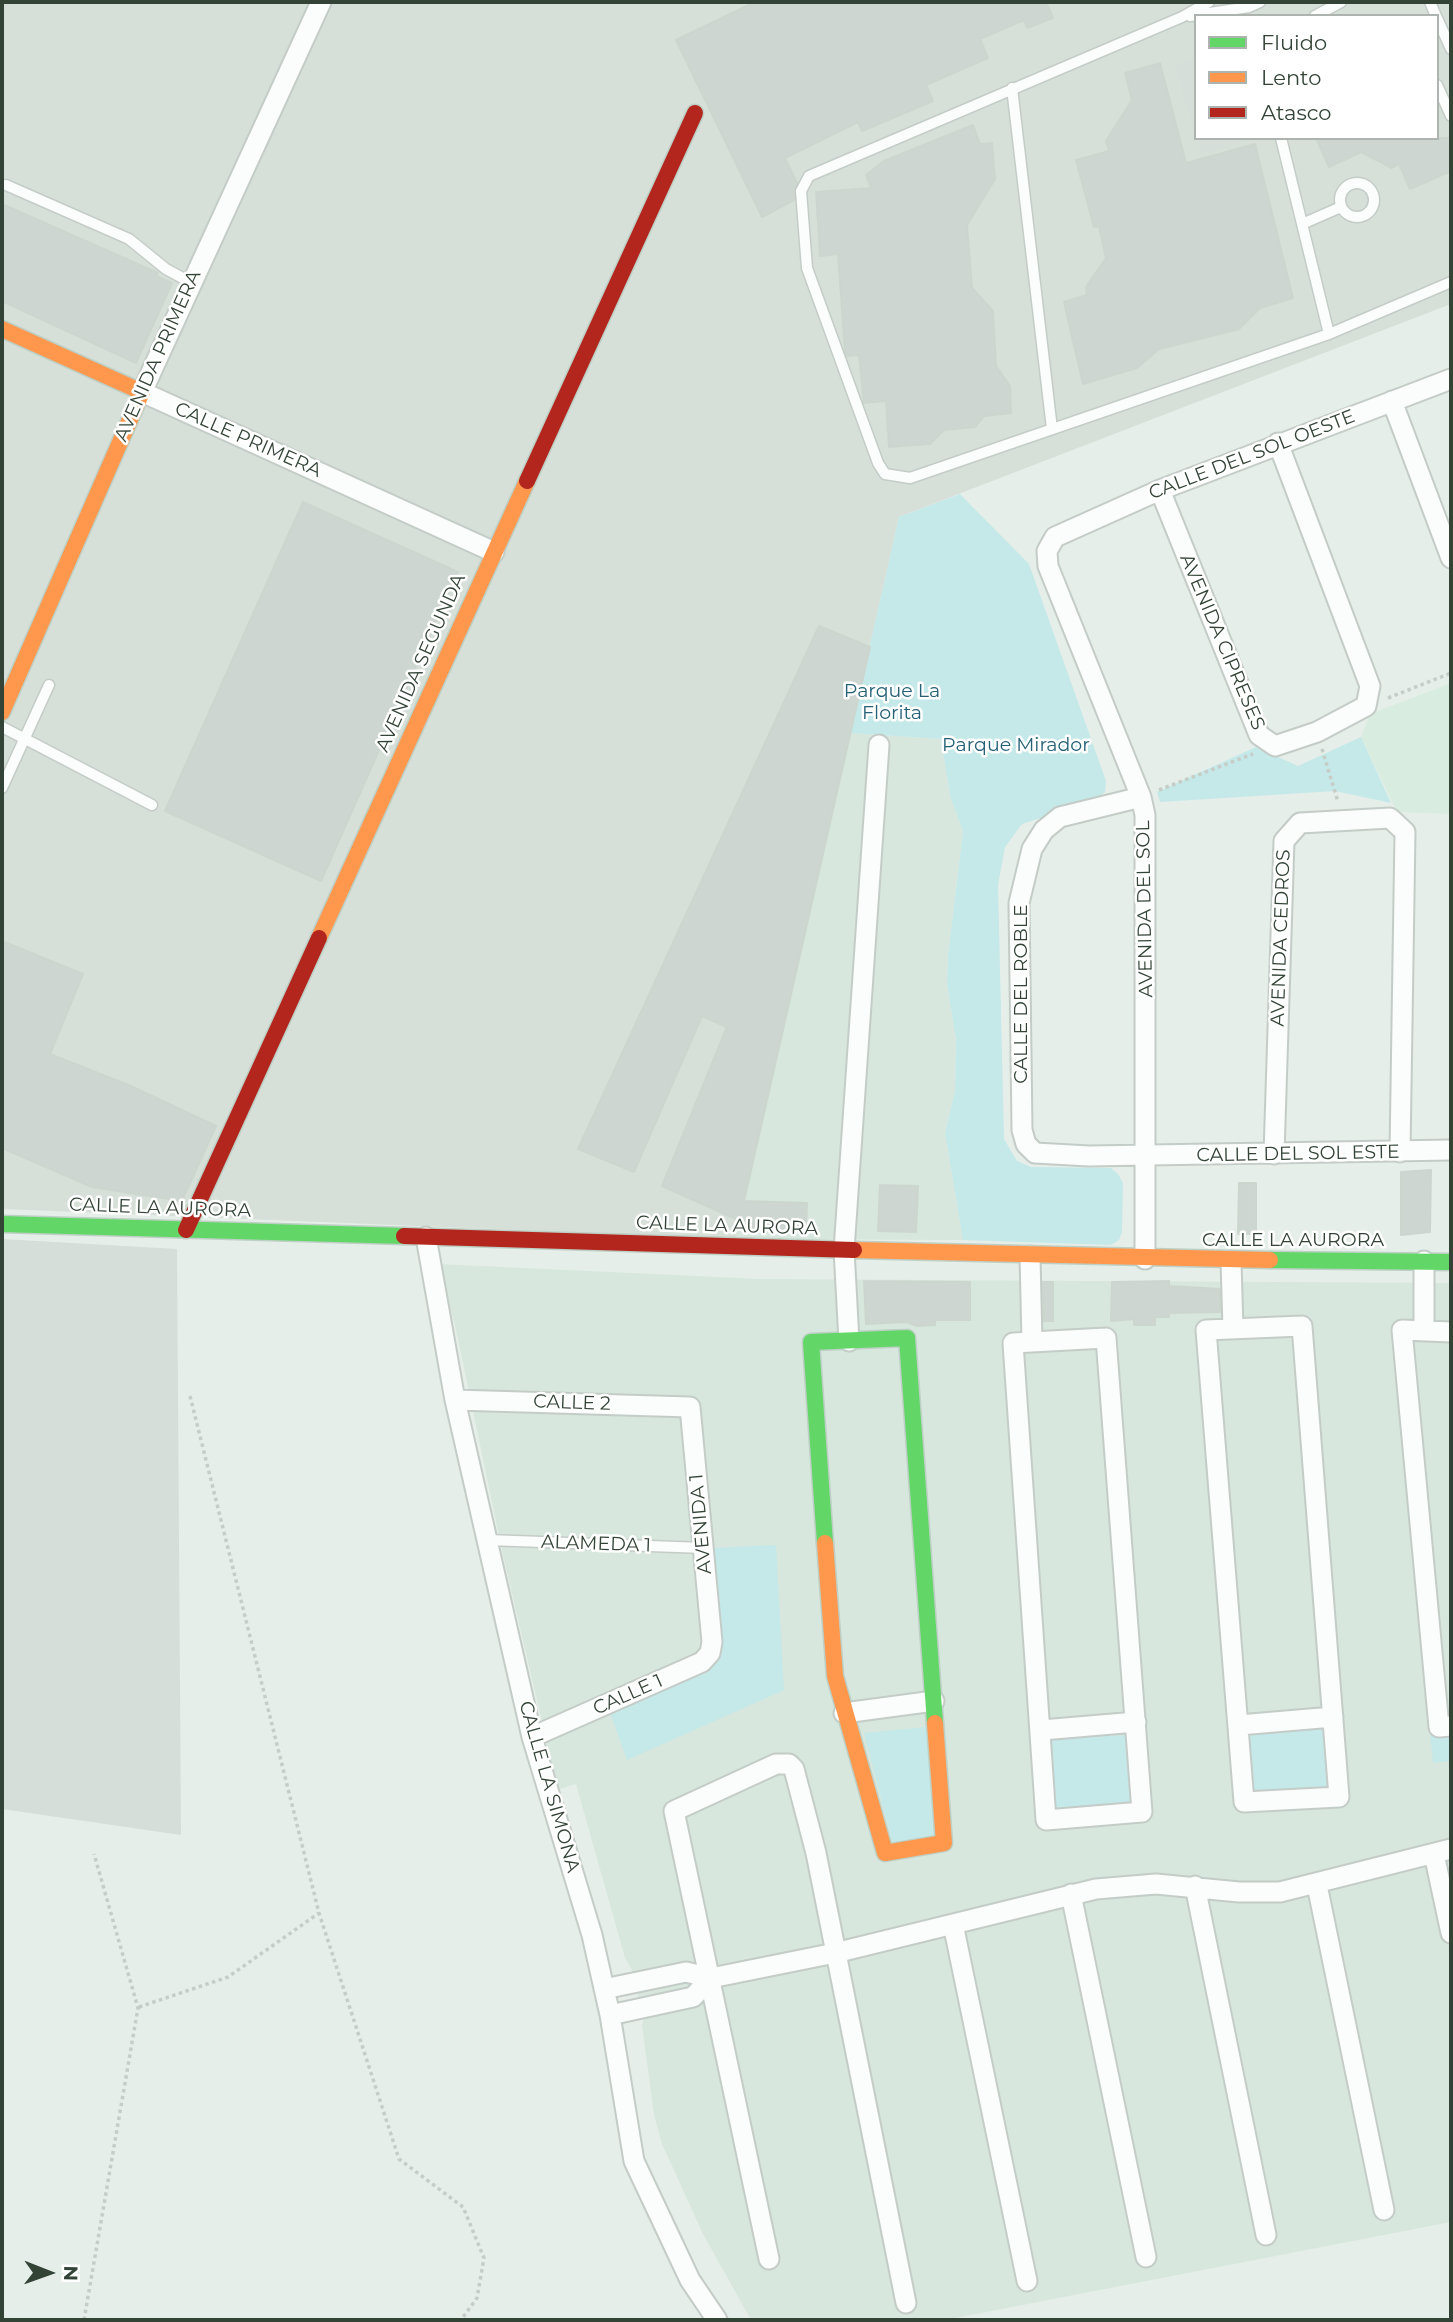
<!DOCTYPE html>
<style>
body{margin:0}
#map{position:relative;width:1453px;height:2322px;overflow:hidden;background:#e6eee9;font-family:Montserrat,sans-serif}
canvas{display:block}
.frame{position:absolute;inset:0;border:4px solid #334437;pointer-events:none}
.legend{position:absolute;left:1194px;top:14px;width:245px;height:126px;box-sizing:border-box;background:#fff;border:2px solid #adb4af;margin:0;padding:9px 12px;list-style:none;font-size:21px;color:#334437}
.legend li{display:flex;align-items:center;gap:14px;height:35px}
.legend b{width:35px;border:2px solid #adb4af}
.north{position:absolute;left:14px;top:2238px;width:70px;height:70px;-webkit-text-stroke:5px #fff;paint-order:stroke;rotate:91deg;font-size:19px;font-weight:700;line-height:28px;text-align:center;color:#334437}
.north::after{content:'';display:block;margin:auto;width:24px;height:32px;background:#334437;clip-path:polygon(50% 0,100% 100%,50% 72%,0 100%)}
</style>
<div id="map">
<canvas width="1453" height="2322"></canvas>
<div class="frame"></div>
<ul class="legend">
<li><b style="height:9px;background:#63d668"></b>Fluido</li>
<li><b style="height:9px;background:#ff974d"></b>Lento</li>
<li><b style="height:9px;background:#b3261e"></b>Atasco</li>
</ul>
<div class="north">N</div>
</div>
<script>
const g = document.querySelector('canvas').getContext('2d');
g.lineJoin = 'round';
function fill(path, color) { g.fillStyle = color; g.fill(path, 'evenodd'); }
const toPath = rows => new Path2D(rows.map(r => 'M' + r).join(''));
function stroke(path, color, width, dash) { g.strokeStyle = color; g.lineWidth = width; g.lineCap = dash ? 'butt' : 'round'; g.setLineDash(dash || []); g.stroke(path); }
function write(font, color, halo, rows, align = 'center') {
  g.font = font + ' Montserrat,sans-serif'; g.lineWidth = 5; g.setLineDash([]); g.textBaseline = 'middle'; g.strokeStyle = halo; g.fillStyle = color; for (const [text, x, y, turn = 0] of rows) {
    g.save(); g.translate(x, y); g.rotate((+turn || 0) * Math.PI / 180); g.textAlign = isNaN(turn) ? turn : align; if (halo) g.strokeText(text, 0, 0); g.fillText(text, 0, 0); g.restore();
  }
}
fill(toPath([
 [850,733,941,739,950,796,963,831,948,956,947,984,956,1040,955,1091,945,1133,963,1240,736,1239],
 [438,1264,761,1279,1451,1283,1451,2222,945,2320,751,2320,703,2234,662,2144,654,2115,642,2025,644,2019,631,1968,625,1958,576,1784,558,1790,503,1555,455,1325]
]), '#d7e7dd');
fill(toPath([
 [2,2,1451,2,1451,304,899,517,736,1239,2,1209],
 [1196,16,1437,16,1437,138,1196,138]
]), '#d6e0d9');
fill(toPath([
 [1451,683,1451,814,1397,812,1361,737,1370,714]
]), '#d8ede0');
fill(toPath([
 [960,494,1029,564,1106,781,1105,792,1096,800,1022,824,1005,847,998,885,1004,1139,1017,1161,1031,1167,1111,1168,1118,1174,1123,1183,1122,1232,1119,1240,1111,1245,963,1240,945,1133,955,1091,956,1040,947,984,948,956,963,831,950,796,941,739,850,733,899,517],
 [1361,737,1391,803,1335,791,1160,802,1157,792,1256,747,1298,766],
 [776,1545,784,1690,627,1760,610,1713,702,1670,717,1663,721,1656,711,1548],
 [1329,1726,1333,1793,1248,1798,1245,1731],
 [926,1727,938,1838,893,1845,864,1733],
 [1451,1730,1451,1761,1433,1763,1430,1732],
 [1128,1735,1132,1809,1054,1813,1050,1739]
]), '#c5e8e9');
fill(toPath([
 [1196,58,1196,138,1175,65],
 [1196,138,1256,138,1200,154],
 [2,1239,177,1249,181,1835,2,1809]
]), '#d6ded9');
const building = toPath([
 [755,2,1046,2,1053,18,1027,28,1024,20,980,39,988,58,926,85,933,101,862,131,858,122,785,158,797,183,794,200,762,217,676,40,755,2],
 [1160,63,1186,163,1255,144,1293,298,1260,308,1239,329,1159,349,1137,368,1083,384,1064,302,1087,295,1086,287,1106,258,1099,226,1094,227,1076,160,1109,151,1106,141,1132,100,1125,73,1160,63],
 [973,125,980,144,992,143,995,179,967,225,972,288,993,311,996,366,1010,386,1011,413,984,416,975,427,944,430,930,444,889,447,886,401,864,403,859,355,847,356,845,351,838,254,820,256,816,192,871,188,866,175,884,161,973,125],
 [1316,138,1451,138,1451,171,1410,189,1399,164,1392,168,1361,152,1329,167,1316,138],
 [2,204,158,273,156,276,172,283,136,363,2,301,2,204],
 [303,502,458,572,321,881,165,811,303,502],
 [819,626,870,647,744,1201,807,1203,806,1228,747,1229,747,1224,662,1186,727,1027,702,1016,634,1172,578,1149,819,626],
 [2,941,83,974,50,1054,131,1086,216,1126,182,1201,92,1187,2,1148,2,941],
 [1431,1170,1430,1232,1401,1235,1401,1172,1431,1170],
 [1239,1183,1256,1183,1256,1234,1238,1234,1239,1183],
 [880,1185,918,1186,916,1232,878,1231,880,1185],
 [864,1281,970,1282,970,1320,935,1320,935,1325,917,1326,906,1322,866,1324,864,1281],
 [1169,1281,1169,1286,1220,1289,1220,1312,1169,1313,1169,1317,1155,1317,1155,1325,1134,1325,1134,1319,1111,1321,1112,1282,1169,1281],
 [1043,1282,1053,1282,1053,1321,1044,1321,1043,1282]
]);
fill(building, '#cdd6d0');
stroke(building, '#ccd6cf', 2);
const lane = toPath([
 [1209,2,1182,17,809,176,801,191,807,268,878,463,885,474,910,478,1329,334,1451,282],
 [1430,2,1436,16],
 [1190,16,1249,7,1260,2],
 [1315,16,1341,2],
 [1437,18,1451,49],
 [1437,85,1451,116],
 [1012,88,1052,429],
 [1281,138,1329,334],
 '1340 200a17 17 0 1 1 34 0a17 17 0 1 1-34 0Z',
 [6,185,129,239,166,269,190,282],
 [1302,224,1341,207],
 [2,727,152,805],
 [2,788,49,685],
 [488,1540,704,1548]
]);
const street = toPath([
 [321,2,142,392,494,552],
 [1392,401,1451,558],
 [1160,490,1259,735,1275,746,1317,732,1366,706,1370,686,1278,443],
 [1141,797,1060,817,1044,830,1032,849,1019,903,1022,1130,1026,1144,1035,1153,1089,1156,1451,1150],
 [1274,1154,1284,841,1300,823,1390,818,1405,832,1400,1152],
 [426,1237,455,1400,532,1737,592,1935,610,2015,634,2161,690,2280,717,2320],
 [1030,1256,1032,1342],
 [1145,1259,1145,815,1141,797,1048,566,1047,551,1055,537,1160,490,1451,379],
 [1231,1261,1233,1329],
 [1424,1261,1424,1330],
 [1302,1326,1339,1797,1244,1802,1206,1330,1302,1326],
 [1451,1332,1402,1330,1439,1727,1451,1726],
 [1106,1338,1142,1812,1046,1820,1013,1343,1106,1338],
 [849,1341,844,1250,879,745],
 [455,1400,690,1407,712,1642,710,1653,702,1662,532,1737],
 [844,1713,934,1701],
 [1239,1725,1333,1717],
 [1042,1730,1136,1722],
 [1434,1854,1451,1933],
 [1317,1885,1384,2210],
 [1195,1886,1266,2235],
 [1071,1894,1146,2257],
 [953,1924,1027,2281],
 [604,1989,686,1972,711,1978,835,1953,1096,1889,1156,1884,1239,1892,1280,1892,1451,1849],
 [610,2015,693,1997,711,1978],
 [769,2259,674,1811,776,1764,789,1764,794,1769,816,1853,906,2303]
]);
const fast = toPath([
 [2,1224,404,1236],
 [1270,1260,1451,1262],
 [907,1338,935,1723],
 [825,1543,811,1342,907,1338]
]);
const slow = toPath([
 [2,329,142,392,2,712],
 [319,938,527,481],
 [854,1250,1270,1260],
 [825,1543,835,1676,885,1853,944,1843,935,1723]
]);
const jam = toPath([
 [527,481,695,113],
 [186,1230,319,938],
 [404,1236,854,1250]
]);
stroke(lane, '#c4ccc7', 13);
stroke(street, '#c4ccc7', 23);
stroke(fast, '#bed0c5', 19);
stroke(slow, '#bed0c5', 19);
stroke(jam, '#bed0c5', 19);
stroke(toPath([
 [1388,698,1451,673],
 [1322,749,1338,802],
 [1159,790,1253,754],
 [190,1396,319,1913,399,2159,463,2207,484,2258,477,2298,461,2320],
 [139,2007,228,1977,319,1913],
 [84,2320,138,2008,94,1854]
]), '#c6cdc7', 3.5, [3.5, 3.5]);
stroke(lane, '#fbfcfc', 10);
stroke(street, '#fbfcfc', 19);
stroke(fast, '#63d668', 16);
stroke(slow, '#ff974d', 16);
stroke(jam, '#b3261e', 16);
write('19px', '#334437', '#fff', [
 ["AVENIDA PRIMERA",158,356,-66],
 ["CALLE PRIMERA",248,440,24],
 ["CALLE DEL SOL OESTE",1252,455,-21],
 ["AVENIDA CIPRESES",1222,642,67],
 ["AVENIDA SEGUNDA",421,663,-66],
 ["AVENIDA DEL SOL",1145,909,-91],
 ["AVENIDA CEDROS",1281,938,-88],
 ["CALLE DEL ROBLE",1021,994,-90],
 ["CALLE DEL SOL ESTE",1298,1154,-1],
 ["CALLE LA AURORA",160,1208,2],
 ["CALLE LA AURORA",727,1226,2],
 ["CALLE LA AURORA",1293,1240],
 ["CALLE 2",572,1403,2],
 ["AVENIDA 1",701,1524,-95],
 ["ALAMEDA 1",596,1544,2],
 ["CALLE 1",628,1695,-24],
 ["CALLE LA SIMONA",549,1787,74]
]);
write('19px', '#256277', '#fff', [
 ["Parque La",892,691],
 ["Florita",892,713],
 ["Parque Mirador",1016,745]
]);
</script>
